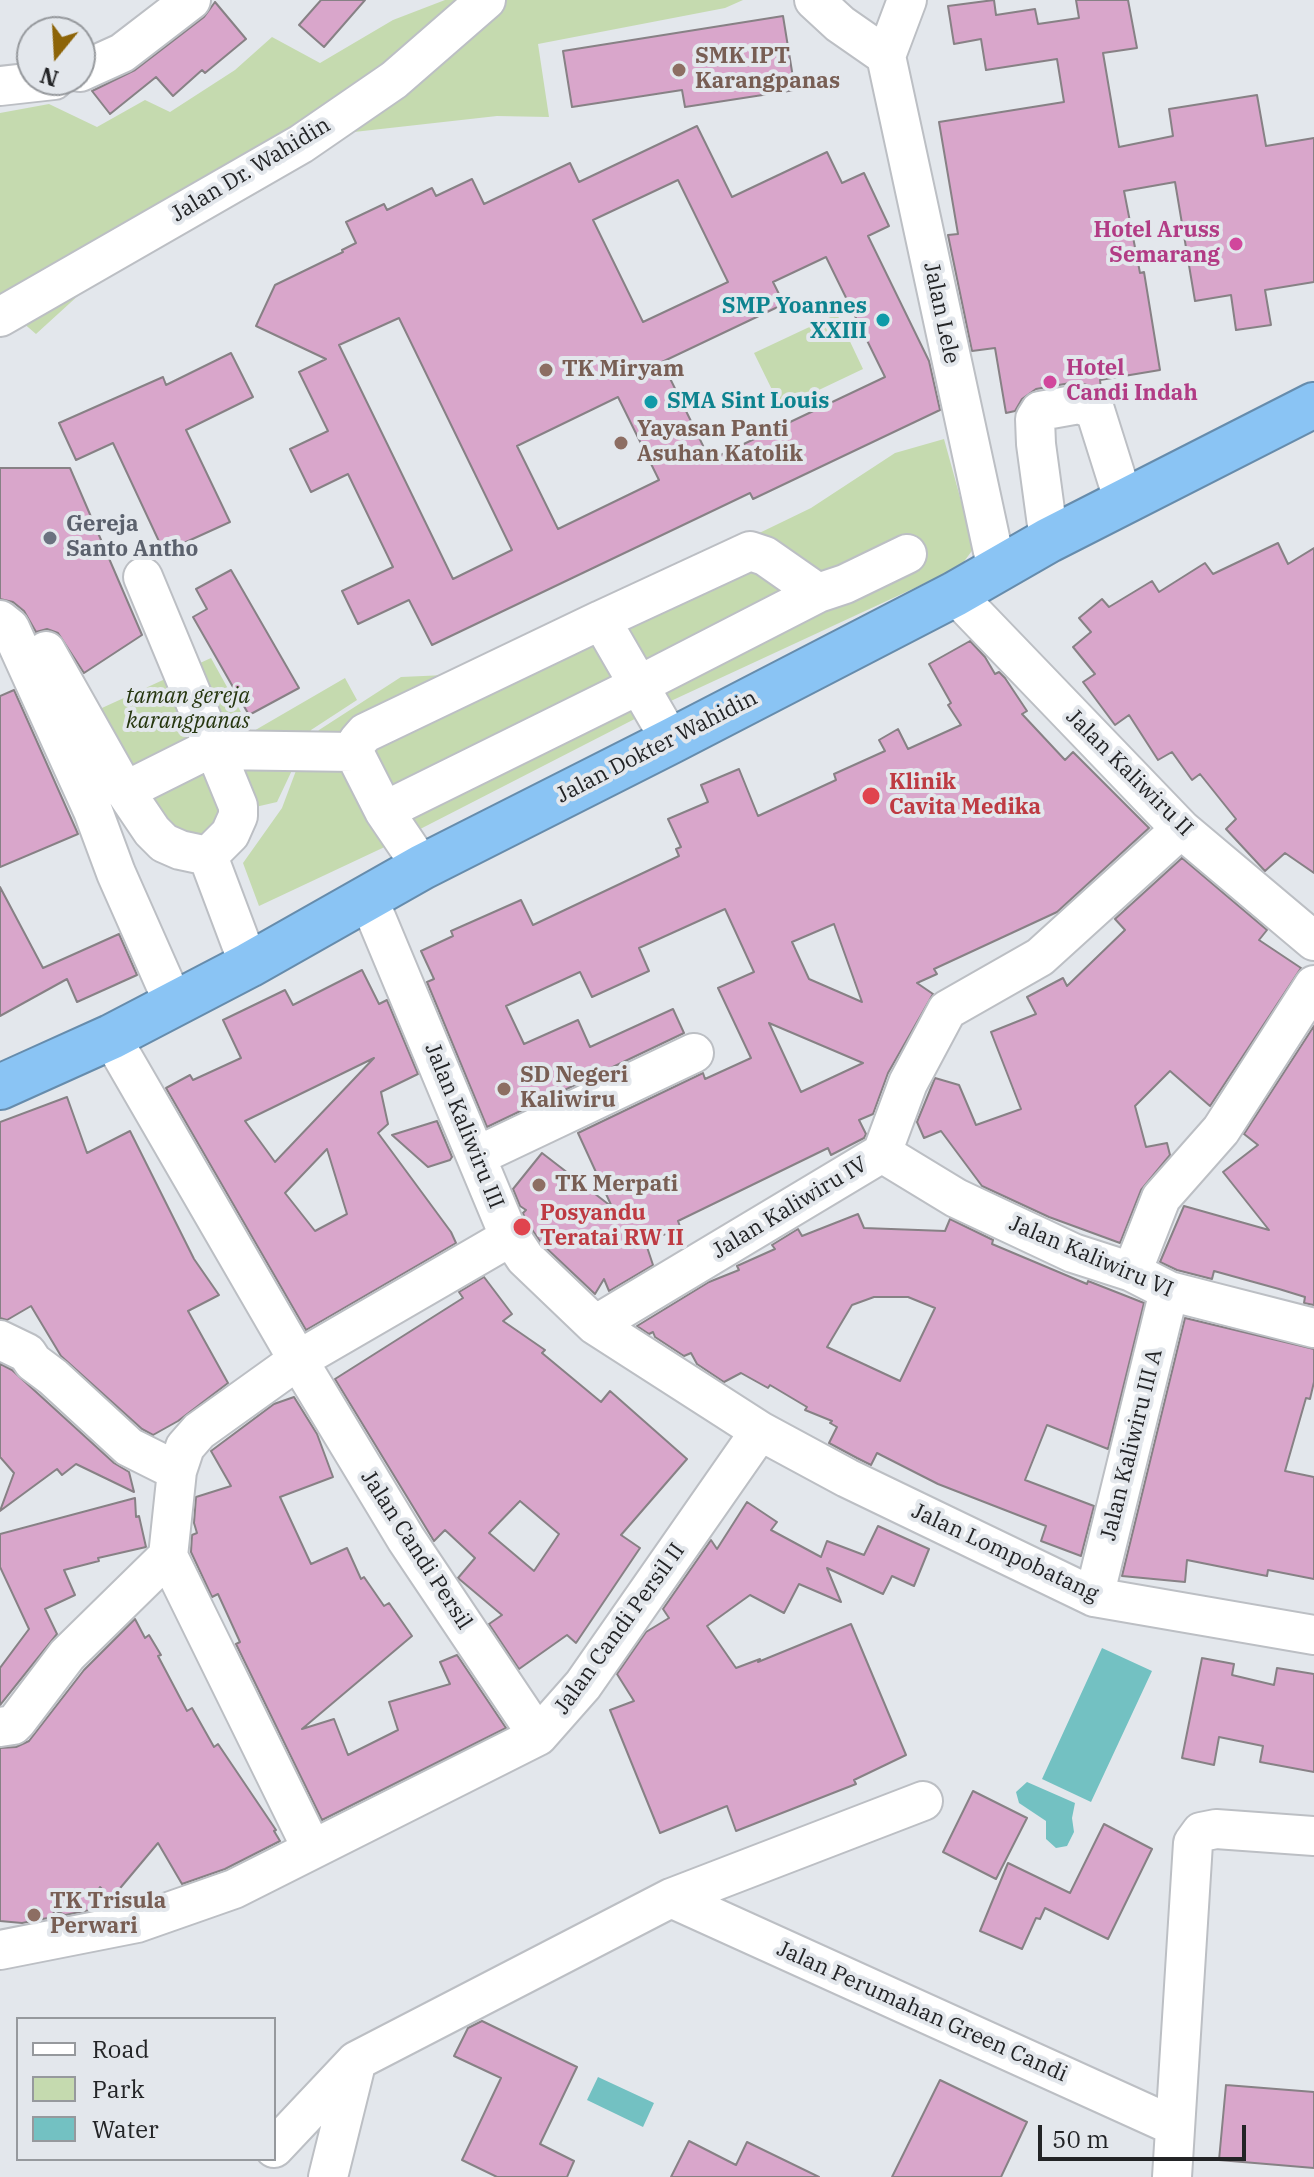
<!DOCTYPE html>
<style>
body{margin:0}
#map{position:relative;width:1314px;height:2177px;overflow:hidden;background:#e3e7ec;font-family:"IBM Plex Serif",serif}
canvas{display:block}
.legend{position:absolute;left:16px;top:2017px;width:260px;height:144px;box-sizing:border-box;background:#e3e7ec;border:2px solid #96999d;margin:0;padding:10px 14px;list-style:none;font-size:24px;color:#232426}
.legend li{display:flex;align-items:center;gap:16px;height:40px}
.legend b{width:40px;border:2px solid #96999d}
.north{position:absolute;left:16px;top:16px;width:80px;height:80px;box-sizing:border-box;background:#e3e7ec;border:2px solid #96999d;border-radius:50%;rotate:198deg;font-size:22px;font-weight:700;line-height:32px;text-align:center;color:#232426}
.north::after{content:'';display:block;margin:auto;width:28px;height:36px;background:#8d6408;clip-path:polygon(50% 0,100% 100%,50% 72%,0 100%)}
.scale{position:absolute;left:1038px;top:2125px;width:208px;height:36px;box-sizing:border-box;border:4px solid #232426;border-top:0;padding-left:10px;font-size:24px;line-height:28px;white-space:nowrap;color:#232426;-webkit-text-stroke:6px #e3e7ec;paint-order:stroke}
</style>
<div id="map">
<canvas width="1314" height="2177"></canvas>
<ul class="legend">
<li><b style="height:10px;background:#fff"></b>Road</li>
<li><b style="height:22px;background:#c5daaf"></b>Park</li>
<li><b style="height:22px;background:#73c1c2"></b>Water</li>
</ul>
<div class="north">N</div>
<div class="scale">50 m</div>
</div>
<script>
const g = document.querySelector('canvas').getContext('2d');
g.lineJoin = 'round';
function fill(path, color) { g.fillStyle = color; g.fill(path, 'evenodd'); }
const toPath = rows => new Path2D(rows.map(r => 'M' + r).join(''));
function stroke(path, color, width, dash) { g.strokeStyle = color; g.lineWidth = width; g.lineCap = dash ? 'butt' : 'round'; g.setLineDash(dash || []); g.stroke(path); }
function write(font, color, halo, rows, align = 'center') {
  g.font = font + ' "IBM Plex Serif",serif'; g.lineWidth = 8; g.setLineDash([]); g.textBaseline = 'middle'; g.strokeStyle = halo; g.fillStyle = color; for (const [text, x, y, turn = 0] of rows) {
    g.save(); g.translate(x, y); g.rotate((+turn || 0) * Math.PI / 180); g.textAlign = isNaN(turn) ? turn : align; if (halo) g.strokeText(text, 0, 0); g.fillText(text, 0, 0); g.restore();
  }
}
fill(toPath([
 [445,0,743,0,725,8,538,44,549,117,497,116,354,132,266,188,81,293,36,334,0,303,0,113,49,104,97,127,145,100,170,112,235,70,272,37,320,63,393,20],
 [837,314,863,369,781,408,754,353],
 [944,439,974,548,960,567,660,706,391,844,259,906,243,863,282,808,300,760,319,730,401,677,468,674,811,508,895,453],
 [211,658,252,732,345,678,357,700,311,730,277,802,251,808,213,738,95,789,67,724],
 [203,769,222,813,207,839,161,826,146,794]
]), '#c5daaf');
fill(toPath([
 [1102,1648,1152,1671,1091,1802,1042,1779],
 [1027,1782,1075,1803,1072,1818,1074,1832,1067,1846,1056,1848,1046,1839,1046,1821,1019,1803,1016,1792],
 [598,2077,654,2103,643,2127,587,2100]
]), '#73c1c2');
const building = toPath([
 [321,0,365,0,324,47,299,25,321,0],
 [994,0,996,15,1035,9,1038,24,1079,18,1076,0,1128,0,1137,48,1103,53,1119,147,1173,136,1169,109,1257,95,1266,146,1314,138,1314,282,1265,290,1271,325,1236,330,1231,295,1195,301,1175,182,1124,191,1140,273,1144,272,1160,370,1100,380,1101,389,1076,382,1036,389,1022,399,1015,411,1006,413,995,348,972,351,948,235,958,234,939,122,1064,102,1057,59,986,70,981,39,954,44,948,6,994,0],
 [215,2,246,39,205,73,202,70,173,96,156,77,110,114,92,91,135,70,204,17,215,2],
 [783,16,795,90,685,107,682,90,572,107,563,51,783,16],
 [697,126,732,197,827,152,842,183,864,173,889,226,868,236,929,361,940,410,753,499,750,493,432,645,409,600,358,624,342,591,393,567,348,474,311,492,290,449,328,431,299,372,326,359,256,326,275,285,343,252,342,250,356,243,346,222,384,204,387,210,432,188,436,196,472,179,484,204,570,163,579,182,697,126],
 [678,180,728,282,643,322,593,220,678,180],
 [826,257,885,377,710,460,662,362,784,304,773,282,826,257],
 [399,318,512,550,453,579,339,345,399,318],
 [618,397,659,480,558,529,517,446,618,397],
 [231,353,253,397,186,430,230,522,164,552,113,443,76,460,59,423,163,377,166,385,231,353],
 [0,468,70,468,142,635,84,673,58,633,47,629,36,632,24,611,13,602,0,599,0,468],
 [1278,543,1288,564,1314,548,1314,873,1285,853,1265,871,1226,829,1236,819,1200,774,1192,780,1172,752,1158,760,1129,715,1115,725,1083,682,1095,674,1073,647,1091,632,1079,618,1102,599,1109,607,1152,581,1159,592,1205,563,1213,574,1278,543],
 [231,570,299,688,249,715,193,617,207,609,196,589,231,570],
 [970,641,985,657,995,674,999,672,1005,678,1027,711,1022,714,1065,760,1073,752,1149,828,1057,912,934,969,937,974,917,983,933,994,888,1073,873,1114,859,1120,866,1134,864,1138,831,1155,828,1148,678,1221,681,1229,645,1241,653,1265,609,1291,604,1279,595,1294,542,1244,526,1221,523,1213,526,1210,520,1206,513,1189,542,1153,612,1207,578,1133,703,1073,705,1079,751,1058,718,988,754,972,725,909,639,948,649,971,592,997,580,972,506,1006,524,1044,578,1020,590,1047,673,1009,684,1033,487,1127,427,982,434,979,421,951,453,936,451,931,521,900,533,925,679,856,676,849,681,847,668,819,708,802,701,785,739,769,758,816,836,780,834,774,885,751,879,740,898,729,908,749,961,725,948,705,951,703,929,664,970,641],
 [834,924,862,1002,809,979,792,942,834,924],
 [769,1023,863,1063,801,1092,769,1023],
 [14,690,78,834,0,867,0,696,14,690],
 [1182,858,1267,930,1259,940,1301,968,1210,1106,1170,1071,1135,1106,1146,1147,1167,1143,1170,1155,1141,1190,1120,1243,1049,1217,982,1186,941,1131,924,1138,917,1122,935,1078,959,1085,976,1125,1021,1109,991,1032,1036,1014,1027,997,1063,978,1067,986,1125,930,1115,919,1182,858],
 [0,887,43,968,119,934,137,975,77,1002,67,979,0,1016,0,887],
 [362,970,379,1004,387,1000,418,1074,381,1092,388,1124,378,1133,451,1232,456,1243,306,1330,166,1088,190,1075,193,1080,241,1058,223,1020,285,990,293,1005,362,970],
 [374,1058,275,1162,245,1121,374,1058],
 [327,1149,347,1214,315,1231,285,1193,327,1149],
 [1314,1026,1314,1305,1304,1303,1305,1297,1279,1289,1214,1271,1212,1279,1177,1270,1160,1262,1184,1206,1269,1230,1223,1172,1258,1145,1244,1134,1314,1026],
 [67,1097,87,1153,130,1131,194,1259,219,1295,188,1311,228,1383,178,1421,153,1435,142,1429,61,1356,31,1306,7,1320,0,1318,0,1122,67,1097],
 [437,1121,452,1157,450,1160,428,1167,392,1135,437,1121],
 [858,1214,864,1228,945,1231,950,1219,993,1240,992,1244,1087,1284,1088,1281,1144,1303,1108,1449,1047,1425,1025,1480,1094,1506,1081,1556,1041,1541,1046,1526,938,1484,877,1453,871,1465,857,1458,829,1443,837,1427,830,1423,832,1421,805,1410,807,1407,770,1385,768,1388,741,1373,724,1382,697,1364,691,1353,684,1356,655,1337,653,1332,649,1334,637,1326,709,1282,739,1270,737,1266,775,1249,772,1245,798,1229,802,1236,858,1214],
 [874,1297,908,1297,935,1308,900,1381,827,1347,852,1305,874,1297],
 [484,1277,512,1314,503,1321,545,1350,542,1353,601,1402,610,1391,687,1459,621,1535,640,1548,576,1643,567,1635,519,1669,489,1624,502,1615,458,1578,475,1558,445,1530,434,1541,335,1379,463,1298,459,1292,484,1277],
 [520,1501,559,1534,534,1571,489,1533,520,1501],
 [1185,1318,1314,1349,1314,1382,1310,1399,1306,1398,1285,1471,1314,1477,1314,1579,1268,1570,1267,1576,1187,1560,1185,1582,1122,1576,1185,1318],
 [0,1364,12,1370,114,1463,129,1472,134,1492,76,1464,62,1475,57,1469,0,1511,14,1473,0,1457,0,1364],
 [294,1397,317,1434,333,1477,280,1497,311,1564,347,1548,361,1579,364,1577,384,1606,389,1603,412,1636,302,1729,334,1719,348,1755,398,1730,389,1702,450,1684,440,1662,457,1655,506,1728,322,1820,236,1644,240,1642,218,1594,212,1597,191,1552,192,1535,197,1533,194,1523,196,1497,231,1486,211,1451,274,1404,294,1397],
 [135,1498,136,1517,139,1516,146,1547,98,1558,99,1561,64,1570,75,1595,45,1609,57,1634,0,1705,0,1668,29,1629,0,1567,0,1534,135,1498],
 [747,1502,777,1522,771,1530,821,1557,827,1541,864,1555,878,1526,929,1549,914,1586,892,1576,883,1594,827,1568,841,1602,799,1584,784,1613,750,1595,707,1626,736,1668,760,1659,758,1662,851,1624,906,1755,854,1780,856,1784,736,1831,727,1806,660,1833,610,1710,634,1701,617,1674,646,1632,669,1618,663,1609,711,1540,717,1549,747,1502],
 [135,1619,145,1638,149,1635,161,1655,158,1656,187,1711,192,1708,214,1747,218,1744,276,1830,274,1831,280,1841,225,1869,182,1884,158,1843,111,1899,100,1887,90,1910,65,1915,54,1910,53,1917,22,1923,0,1921,0,1748,16,1747,29,1741,84,1670,135,1619],
 [1202,1658,1234,1664,1232,1675,1274,1685,1277,1668,1314,1674,1314,1772,1260,1762,1263,1746,1219,1737,1214,1765,1182,1758,1202,1658],
 [973,1791,1027,1818,996,1879,943,1852,973,1791],
 [1104,1824,1152,1849,1108,1939,1045,1908,1040,1919,1036,1918,1022,1949,980,1931,1008,1863,1070,1893,1104,1824],
 [482,2021,577,2067,540,2144,574,2161,567,2177,497,2177,462,2160,501,2078,454,2056,468,2028,482,2021],
 [940,2080,1027,2122,1001,2177,892,2177,940,2080],
 [1226,2085,1314,2092,1314,2168,1219,2160,1226,2085],
 [689,2141,736,2165,747,2142,819,2177,671,2177,689,2141]
]);
fill(building, '#d9a6cb');
stroke(building, '#878185', 2);
const minor = toPath([
 [814,0,840,24,886,56],
 [907,0,886,56,997,570],
 [80,72,122,53,191,0],
 [0,86,54,80],
 [0,317,301,144,394,80,486,0],
 [1049,540,1036,444,1035,419,1040,411,1079,404,1095,410,1124,502],
 [143,577,215,750,354,752],
 [955,594,1181,829,1314,941],
 [0,620,10,628,93,811,116,873,174,1004],
 [601,620,750,551,765,556,818,593,845,584,907,554],
 [46,651,125,791],
 [215,750,238,806,238,816,230,834,208,856,180,850,164,843,152,831,125,791,199,754,215,750],
 [384,811,639,685,818,593],
 [208,856,249,965],
 [422,867,384,811,354,752,358,741,365,733,601,620,671,741],
 [368,898,507,1231,525,1258,595,1325,760,1431,847,1478,1094,1597,1314,1635],
 [111,1037,298,1360,406,1539,538,1736],
 [882,1153,956,1198,1073,1253,1132,1272,1169,1291,1314,1328],
 [477,1156,694,1053],
 [1132,1272,1161,1198,1221,1130,1314,985],
 [595,1325,882,1153,908,1083,947,1010,1040,957,1181,829],
 [0,1340,27,1353,33,1362,53,1377,129,1447,177,1471],
 [1094,1597,1169,1291],
 [0,1727,13,1725,17,1721,67,1655,168,1556],
 [312,1849,168,1556,177,1471,185,1447,199,1431,298,1360,510,1237],
 [671,1898,1174,2126],
 [0,1950,137,1923,234,1889,538,1736,583,1685,760,1431],
 [274,2148,356,2061,671,1898,923,1801],
 [328,2177,356,2064],
 [1172,2177,1193,1843,1201,1832,1216,1829,1314,1836]
]);
const highway = toPath([
 [0,1087,111,1037,249,965,422,867,671,741,955,594,1049,540,1314,405]
]);
stroke(minor, '#bcbfc4', 42);
stroke(highway, '#668cac', 48);
stroke(minor, '#fff', 38);
stroke(highway, '#8ac4f4', 44);
for (const [x, y, r, color] of [
 [679,70,8,"#8d6e63"],
 [1236,244,8,"#d1479c"],
 [883,320,8,"#0f9aa8"],
 [546,370,8,"#8d6e63"],
 [1050,382,8,"#d1479c"],
 [651,402,8,"#0f9aa8"],
 [621,443,8,"#8d6e63"],
 [50,538,8,"#6b7280"],
 [871,796,10,"#e0444e"],
 [504,1089,8,"#8d6e63"],
 [539,1185,8,"#8d6e63"],
 [522,1227,10,"#e0444e"],
 [34,1915,8,"#8d6e63"]
]) { const dot = new Path2D(); dot.arc(x, y, r, 0, 2 * Math.PI); g.fillStyle = color; g.fill(dot); stroke(dot, '#e3e7ec', 3); }
write('bold 22px', '#785e54', '#e3e7ec', [
 ["SMK IPT",695,57],
 ["Karangpanas",695,82],
 ["TK Miryam",562,370],
 ["Yayasan Panti",637,430],
 ["Asuhan Katolik",637,455],
 ["SD Negeri",520,1076],
 ["Kaliwiru",520,1101],
 ["TK Merpati",555,1185],
 ["TK Trisula",50,1902],
 ["Perwari",50,1927]
], 'left');
write('22px', '#232426', '#e3e7ec', [
 ["Jalan Dr. Wahidin",251,170,-31],
 ["Jalan Lele",941,313,78],
 ["Jalan Dokter Wahidin",657,747,-27],
 ["Jalan Kaliwiru II",1129,773,45],
 ["Jalan Kaliwiru III",464,1126,68],
 ["Jalan Kaliwiru IV",790,1208,-31],
 ["Jalan Kaliwiru VI",1091,1257,23],
 ["Jalan Kaliwiru III A",1132,1445,-76],
 ["Jalan Candi Persil",416,1550,57],
 ["Jalan Lompobatang",1005,1553,25],
 ["Jalan Candi Persil II",620,1629,-54],
 ["Jalan Perumahan Green Candi",922,2012,24]
]);
write('bold 22px', '#b23c85', '#e3e7ec', [
 ["Hotel Aruss",1220,231],
 ["Semarang",1220,256],
 ["Hotel",1066,369,"left"],
 ["Candi Indah",1066,394,"left"]
], 'right');
write('bold 22px', '#0d838f', '#e3e7ec', [
 ["SMP Yoannes",867,307],
 ["XXIII",867,332],
 ["SMA Sint Louis",667,402,"left"]
], 'right');
write('bold 22px', '#5b616d', '#e3e7ec', [
 ["Gereja",66,525],
 ["Santo Antho",66,550]
], 'left');
write('italic 22px', '#26360f', '#e3e7ec', [
 ["taman gereja",188,697],
 ["karangpanas",188,722]
]);
write('bold 22px', '#be3a42', '#e3e7ec', [
 ["Klinik",889,783],
 ["Cavita Medika",889,808],
 ["Posyandu",540,1214],
 ["Teratai RW II",540,1239]
], 'left');
</script>
